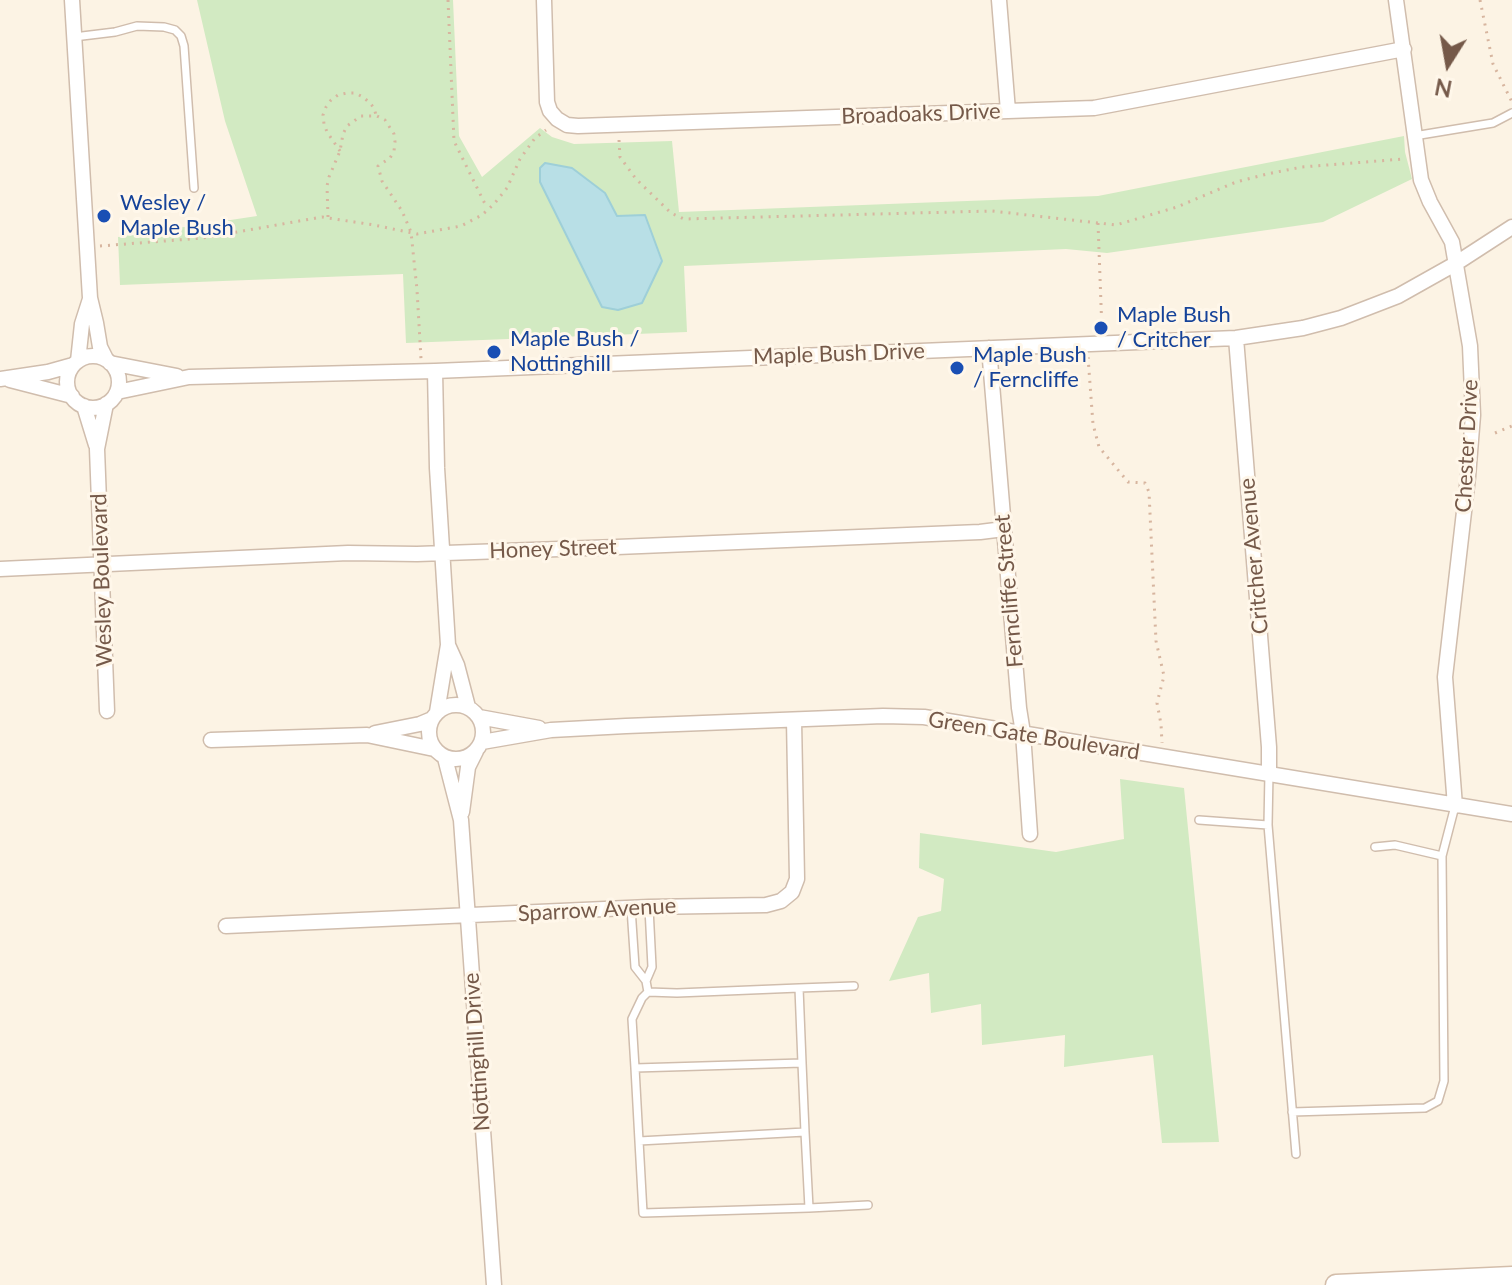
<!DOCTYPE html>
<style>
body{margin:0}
#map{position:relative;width:1512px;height:1285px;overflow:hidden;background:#fcf3e4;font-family:Lato,sans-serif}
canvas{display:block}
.north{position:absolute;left:1408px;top:24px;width:80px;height:80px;-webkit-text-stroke:6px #fff7ea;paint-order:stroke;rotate:191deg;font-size:22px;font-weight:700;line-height:32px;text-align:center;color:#755949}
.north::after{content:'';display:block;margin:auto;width:28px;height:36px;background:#755949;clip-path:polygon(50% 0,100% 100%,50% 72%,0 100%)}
</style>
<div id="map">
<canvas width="1512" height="1285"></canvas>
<div class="north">N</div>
</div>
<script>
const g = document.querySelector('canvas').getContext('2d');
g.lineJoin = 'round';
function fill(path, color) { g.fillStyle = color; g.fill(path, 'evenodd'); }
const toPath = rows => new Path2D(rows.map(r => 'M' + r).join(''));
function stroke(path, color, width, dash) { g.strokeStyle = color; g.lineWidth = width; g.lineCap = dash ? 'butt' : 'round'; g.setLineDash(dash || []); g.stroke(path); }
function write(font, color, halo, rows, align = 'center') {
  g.font = font + ' Lato,sans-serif'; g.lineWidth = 6; g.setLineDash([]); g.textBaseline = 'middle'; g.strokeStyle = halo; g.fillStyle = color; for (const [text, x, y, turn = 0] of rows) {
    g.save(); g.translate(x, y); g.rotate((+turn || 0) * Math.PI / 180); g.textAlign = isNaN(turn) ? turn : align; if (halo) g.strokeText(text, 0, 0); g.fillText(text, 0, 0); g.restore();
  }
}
fill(toPath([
 [197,0,453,0,459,136,482,177,540,128,552,137,574,144,672,141,679,212,1098,196,1404,136,1405,152,1412,179,1323,222,1107,253,1066,249,684,266,687,332,406,343,403,274,120,285,118,237,257,216,225,121],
 [1120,779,1184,788,1219,1142,1162,1143,1153,1055,1064,1067,1065,1035,982,1045,981,1004,931,1013,929,973,889,981,918,917,941,911,944,879,919,868,920,833,1056,852,1124,839]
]), '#d2eac2');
const water = toPath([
 [545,163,572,168,605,193,617,216,645,215,662,261,642,303,618,310,602,307,540,182,540,168,545,163]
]);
fill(water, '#b8dfe6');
stroke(water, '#9ecfd8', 2);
const service = toPath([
 [74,37,115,32,137,26,164,27,175,30,181,36,184,46,194,188],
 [1414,136,1493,123,1512,113],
 [1269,773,1268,825,1296,1154],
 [1199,820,1268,825],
 [1375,847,1395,845,1442,856],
 [631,908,635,967,646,981,648,992,677,993,799,988,802,1063,635,1068,632,1019,642,998,648,992],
 [646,981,652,967,649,908],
 [799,988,854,986],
 [635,1068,639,1141,805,1132,802,1063],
 [1292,1112,1425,1108,1438,1101,1444,1081,1442,856,1455,806],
 [639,1141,643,1213,809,1208,805,1132],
 [809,1208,868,1205]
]);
const minor = toPath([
 [72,0,90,298,96,323,100,347,106,359],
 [544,0,547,102,550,111,557,119,567,125,578,126,1094,108,1404,49],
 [999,0,1008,111],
 [1396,0,1421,180,1430,202,1452,242,1470,346,1473,415,1468,477,1445,677,1455,806],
 [1236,338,1269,747,1269,773],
 [989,348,1019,708,1023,733,1030,834],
 '67 382a26 26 0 1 1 52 0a26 26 0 1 1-52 0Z',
 [78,361,82,324,90,299],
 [110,363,177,376],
 [435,371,437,468,448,645,437,712],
 [0,379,48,372,73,365],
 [10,380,72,396],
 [117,392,189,377,435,371,1236,338,1303,328,1341,318,1398,296,1455,264,1512,227],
 [106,404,97,449,107,711],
 [84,406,96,445],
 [0,569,348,553,417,554,617,547,980,532,1004,529],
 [448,645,457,665,468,707],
 '429 732a27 27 0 1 1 54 0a27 27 0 1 1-54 0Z',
 [479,717,539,728],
 [375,733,420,724,432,719],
 [211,740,367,735,434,749],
 [482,742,551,730,626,726,883,716,924,717,1512,814],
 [445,758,461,820,494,1285],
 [462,812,468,767,476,751],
 [226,926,649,907,766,905,781,901,792,892,797,879,794,720]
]);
const secondary = toPath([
 [1336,1285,1512,1277]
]);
stroke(service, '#d0bdad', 10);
stroke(minor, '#d0bdad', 17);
stroke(secondary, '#d3bdaa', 23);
stroke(toPath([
 [448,0,454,141,487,208],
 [1480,0,1493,64,1512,102],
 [619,140,620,157,636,179,671,213,684,219,992,211,1116,225,1177,207,1236,182,1267,174,1302,167,1403,159],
 [340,151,327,132,324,124,323,115,326,107,331,100,338,95,347,93,355,93,363,97,370,103,374,108,376,115],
 [328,217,327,186,329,177,340,151,343,134,347,126,361,116,377,116,385,120,394,134,395,142,394,151,390,158,378,166,382,181,402,211,411,232,417,290,421,359],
 [1098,223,1102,331],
 [100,246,203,238,322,217,374,225,417,234,461,226,482,215,494,204,507,188,520,159,535,138,546,130],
 [1088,357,1093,424,1099,447,1128,482,1145,483,1149,492,1156,641,1164,676,1157,703,1161,724,1162,743],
 [1495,433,1512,426]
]), '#d7b59f', 3, [2, 6]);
stroke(service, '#fff', 7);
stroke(minor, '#fff', 14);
stroke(secondary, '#fff', 20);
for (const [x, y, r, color] of [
 [104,216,8,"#1a4fb4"],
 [1101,328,8,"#1a4fb4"],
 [494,352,8,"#1a4fb4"],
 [957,368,8,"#1a4fb4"]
]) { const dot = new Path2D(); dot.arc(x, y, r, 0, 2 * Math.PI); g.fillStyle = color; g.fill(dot); stroke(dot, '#fff7ea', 3); }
write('22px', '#755949', '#fff7ea', [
 ["Broadoaks Drive",921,114,-2],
 ["Maple Bush Drive",839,354,-2],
 ["Chester Drive",1467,446,-87],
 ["Honey Street",553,549,-2],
 ["Critcher Avenue",1254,556,-95],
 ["Wesley Boulevard",102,580,-92],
 ["Ferncliffe Street",1009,591,-95],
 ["Green Gate Boulevard",1034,736,9],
 ["Sparrow Avenue",597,910,-3],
 ["Nottinghill Drive",477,1052,-94]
]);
write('22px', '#164399', '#fff7ea', [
 ["Wesley /",120,203],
 ["Maple Bush",120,228],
 ["Maple Bush",1117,315],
 ["/ Critcher",1117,340],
 ["Maple Bush /",510,339],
 ["Nottinghill",510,364],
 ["Maple Bush",973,355],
 ["/ Ferncliffe",973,380]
], 'left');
</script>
